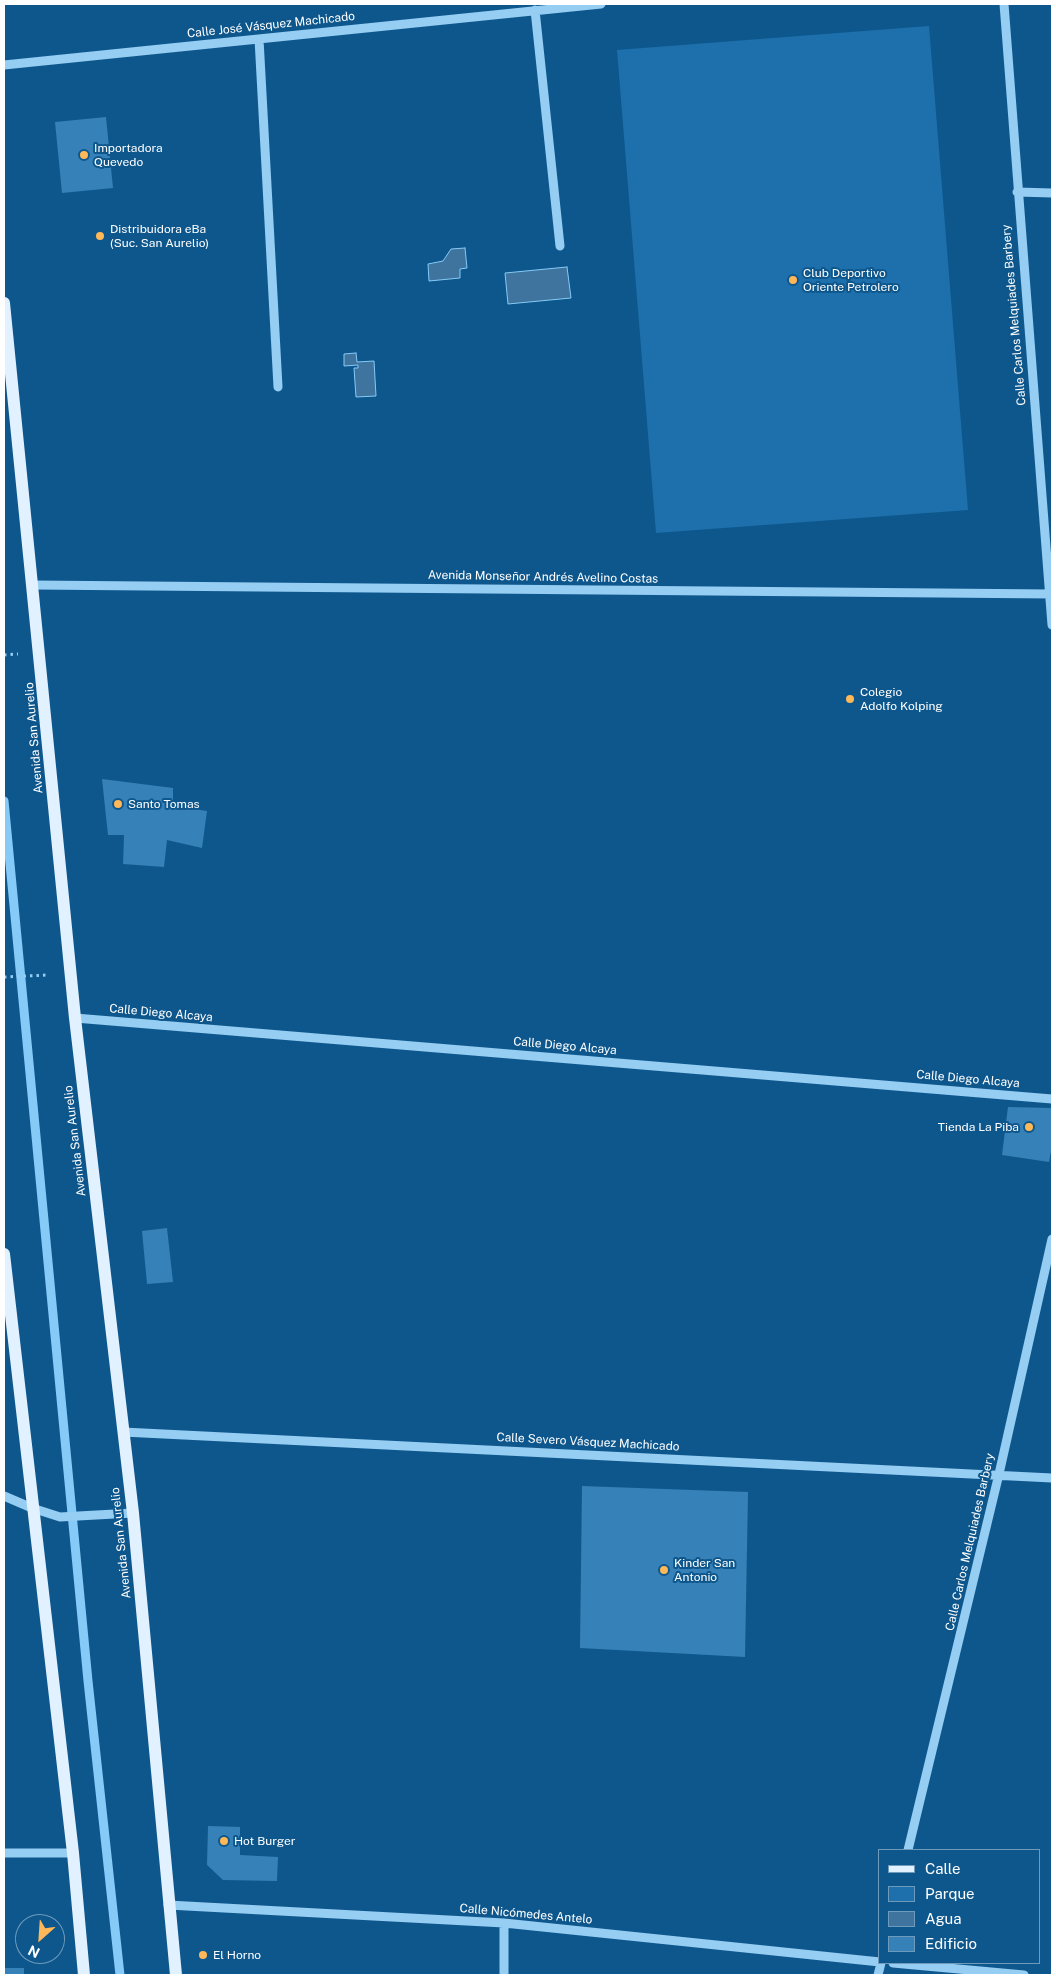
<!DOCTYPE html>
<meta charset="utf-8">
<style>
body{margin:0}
#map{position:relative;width:1056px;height:1979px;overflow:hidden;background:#0e578d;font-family:"Public Sans",sans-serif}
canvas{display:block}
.frame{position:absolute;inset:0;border:5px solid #fff;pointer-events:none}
.legend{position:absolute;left:878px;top:1849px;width:162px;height:115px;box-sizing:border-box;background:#0e578d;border:1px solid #6e9abb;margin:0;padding:6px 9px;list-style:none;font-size:15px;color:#fff}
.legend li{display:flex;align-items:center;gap:10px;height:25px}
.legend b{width:25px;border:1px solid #6e9abb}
.north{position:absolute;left:15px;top:1914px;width:50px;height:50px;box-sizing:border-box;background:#0e578d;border:1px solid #6e9abb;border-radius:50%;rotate:206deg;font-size:14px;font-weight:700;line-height:20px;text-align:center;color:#fff}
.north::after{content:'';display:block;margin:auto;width:18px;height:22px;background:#ffb858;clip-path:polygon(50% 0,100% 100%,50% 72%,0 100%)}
</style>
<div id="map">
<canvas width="1056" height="1979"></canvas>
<div class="frame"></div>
<ul class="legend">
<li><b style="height:6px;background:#e2f1ff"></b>Calle</li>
<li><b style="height:14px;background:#1d70ab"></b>Parque</li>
<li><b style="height:14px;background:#3e749d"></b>Agua</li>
<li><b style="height:14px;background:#3681b7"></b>Edificio</li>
</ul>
<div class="north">N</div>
</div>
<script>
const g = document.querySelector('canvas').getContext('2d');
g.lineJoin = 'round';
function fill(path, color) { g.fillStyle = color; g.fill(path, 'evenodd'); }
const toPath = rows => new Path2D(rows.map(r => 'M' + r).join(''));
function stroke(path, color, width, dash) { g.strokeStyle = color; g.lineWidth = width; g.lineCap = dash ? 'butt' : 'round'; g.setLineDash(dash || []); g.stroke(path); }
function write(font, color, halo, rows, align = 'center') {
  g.font = font + ' "Public Sans",sans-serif'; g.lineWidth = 4; g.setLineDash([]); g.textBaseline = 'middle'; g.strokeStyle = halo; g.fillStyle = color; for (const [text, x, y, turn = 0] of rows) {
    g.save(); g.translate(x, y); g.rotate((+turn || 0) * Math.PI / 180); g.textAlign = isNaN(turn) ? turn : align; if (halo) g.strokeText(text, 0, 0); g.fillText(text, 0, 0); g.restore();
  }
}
fill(toPath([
 [929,26,968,510,656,533,617,50]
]), '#1d70ab');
const water = toPath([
 [465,248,467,268,460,269,460,278,429,281,428,264,443,261,451,249,465,248],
 [567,267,571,298,508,304,505,273,567,267],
 [356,353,357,362,374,361,376,396,356,397,354,368,358,368,358,365,344,366,344,354,356,353]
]);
fill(water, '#3e749d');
stroke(water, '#86caf7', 1);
stroke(toPath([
 [4,801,88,1681,120,1975]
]), '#86caf7', 9);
fill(toPath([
 [106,117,113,188,62,193,55,122],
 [102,779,173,788,173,806,207,811,202,848,167,840,164,867,123,864,124,835,108,835],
 [1008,1107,1052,1108,1052,1146,1049,1162,1002,1155],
 [167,1228,173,1282,147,1284,142,1231],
 [582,1486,748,1492,745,1657,580,1648],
 [208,1826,240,1827,240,1855,278,1857,277,1881,223,1880,207,1865],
 [4,1968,24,1968,24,1975,4,1975]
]), '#3681b7');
stroke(toPath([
 [4,655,18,654],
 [4,977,48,975]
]), '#95cdf3', 3, [2.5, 4]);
stroke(toPath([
 [1004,4,1052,625],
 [535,10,560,246],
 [259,39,278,387],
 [4,65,601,4],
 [1017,192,1052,193],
 [33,585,1052,594],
 [75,1018,1052,1099],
 [123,1432,1052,1478],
 [4,1496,32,1508,60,1517,133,1513],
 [908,1850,999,1474,1052,1239],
 [4,1853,73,1853],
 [168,1905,504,1923,880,1962],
 [893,1963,1024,1975],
 [504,1975,504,1923],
 [878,1975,881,1963]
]), '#95cdf3', 9);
stroke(toPath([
 [4,303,75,1018,133,1513,176,1975],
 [4,1254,73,1853,84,1975]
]), '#e2f1ff', 12);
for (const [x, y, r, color] of [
 [84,155,5,"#ffb858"],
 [100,236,5,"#ffb858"],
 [793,280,5,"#ffb858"],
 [850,699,5,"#ffb858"],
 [118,804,5,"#ffb858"],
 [1029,1127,5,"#ffb858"],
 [664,1570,5,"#ffb858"],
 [224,1841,5,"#ffb858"],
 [203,1955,5,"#ffb858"]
]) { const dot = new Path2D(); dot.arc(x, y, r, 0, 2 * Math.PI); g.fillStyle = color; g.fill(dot); stroke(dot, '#0e578d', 2); }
write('12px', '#fff', '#0e578d', [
 ["Calle José Vásquez Machicado",271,25,-6],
 ["Calle Carlos Melquiades Barbery",1014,315,-95],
 ["Avenida Monseñor Andrés Avelino Costas",543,577,1],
 ["Avenida San Aurelio",34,738,-95],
 ["Calle Diego Alcaya",161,1013,5],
 ["Calle Diego Alcaya",565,1046,5],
 ["Calle Diego Alcaya",968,1079,5],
 ["Avenida San Aurelio",75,1141,-97],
 ["Calle Severo Vásquez Machicado",588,1442,3],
 ["Calle Carlos Melquiades Barbery",970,1542,-77],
 ["Avenida San Aurelio",121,1543,-96],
 ["Calle Nicómedes Antelo",526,1914,5]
]);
write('12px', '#fff', '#0e578d', [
 ["Importadora",94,148],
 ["Quevedo",94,162],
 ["Distribuidora eBa",110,229],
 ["(Suc. San Aurelio)",110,243],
 ["Club Deportivo",803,273],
 ["Oriente Petrolero",803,287],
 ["Colegio",860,692],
 ["Adolfo Kolping",860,706],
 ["Santo Tomas",128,804],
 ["Tienda La Piba",1019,1127,"right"],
 ["Kinder San",674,1563],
 ["Antonio",674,1577],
 ["Hot Burger",234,1841],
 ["El Horno",213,1955]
], 'left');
</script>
